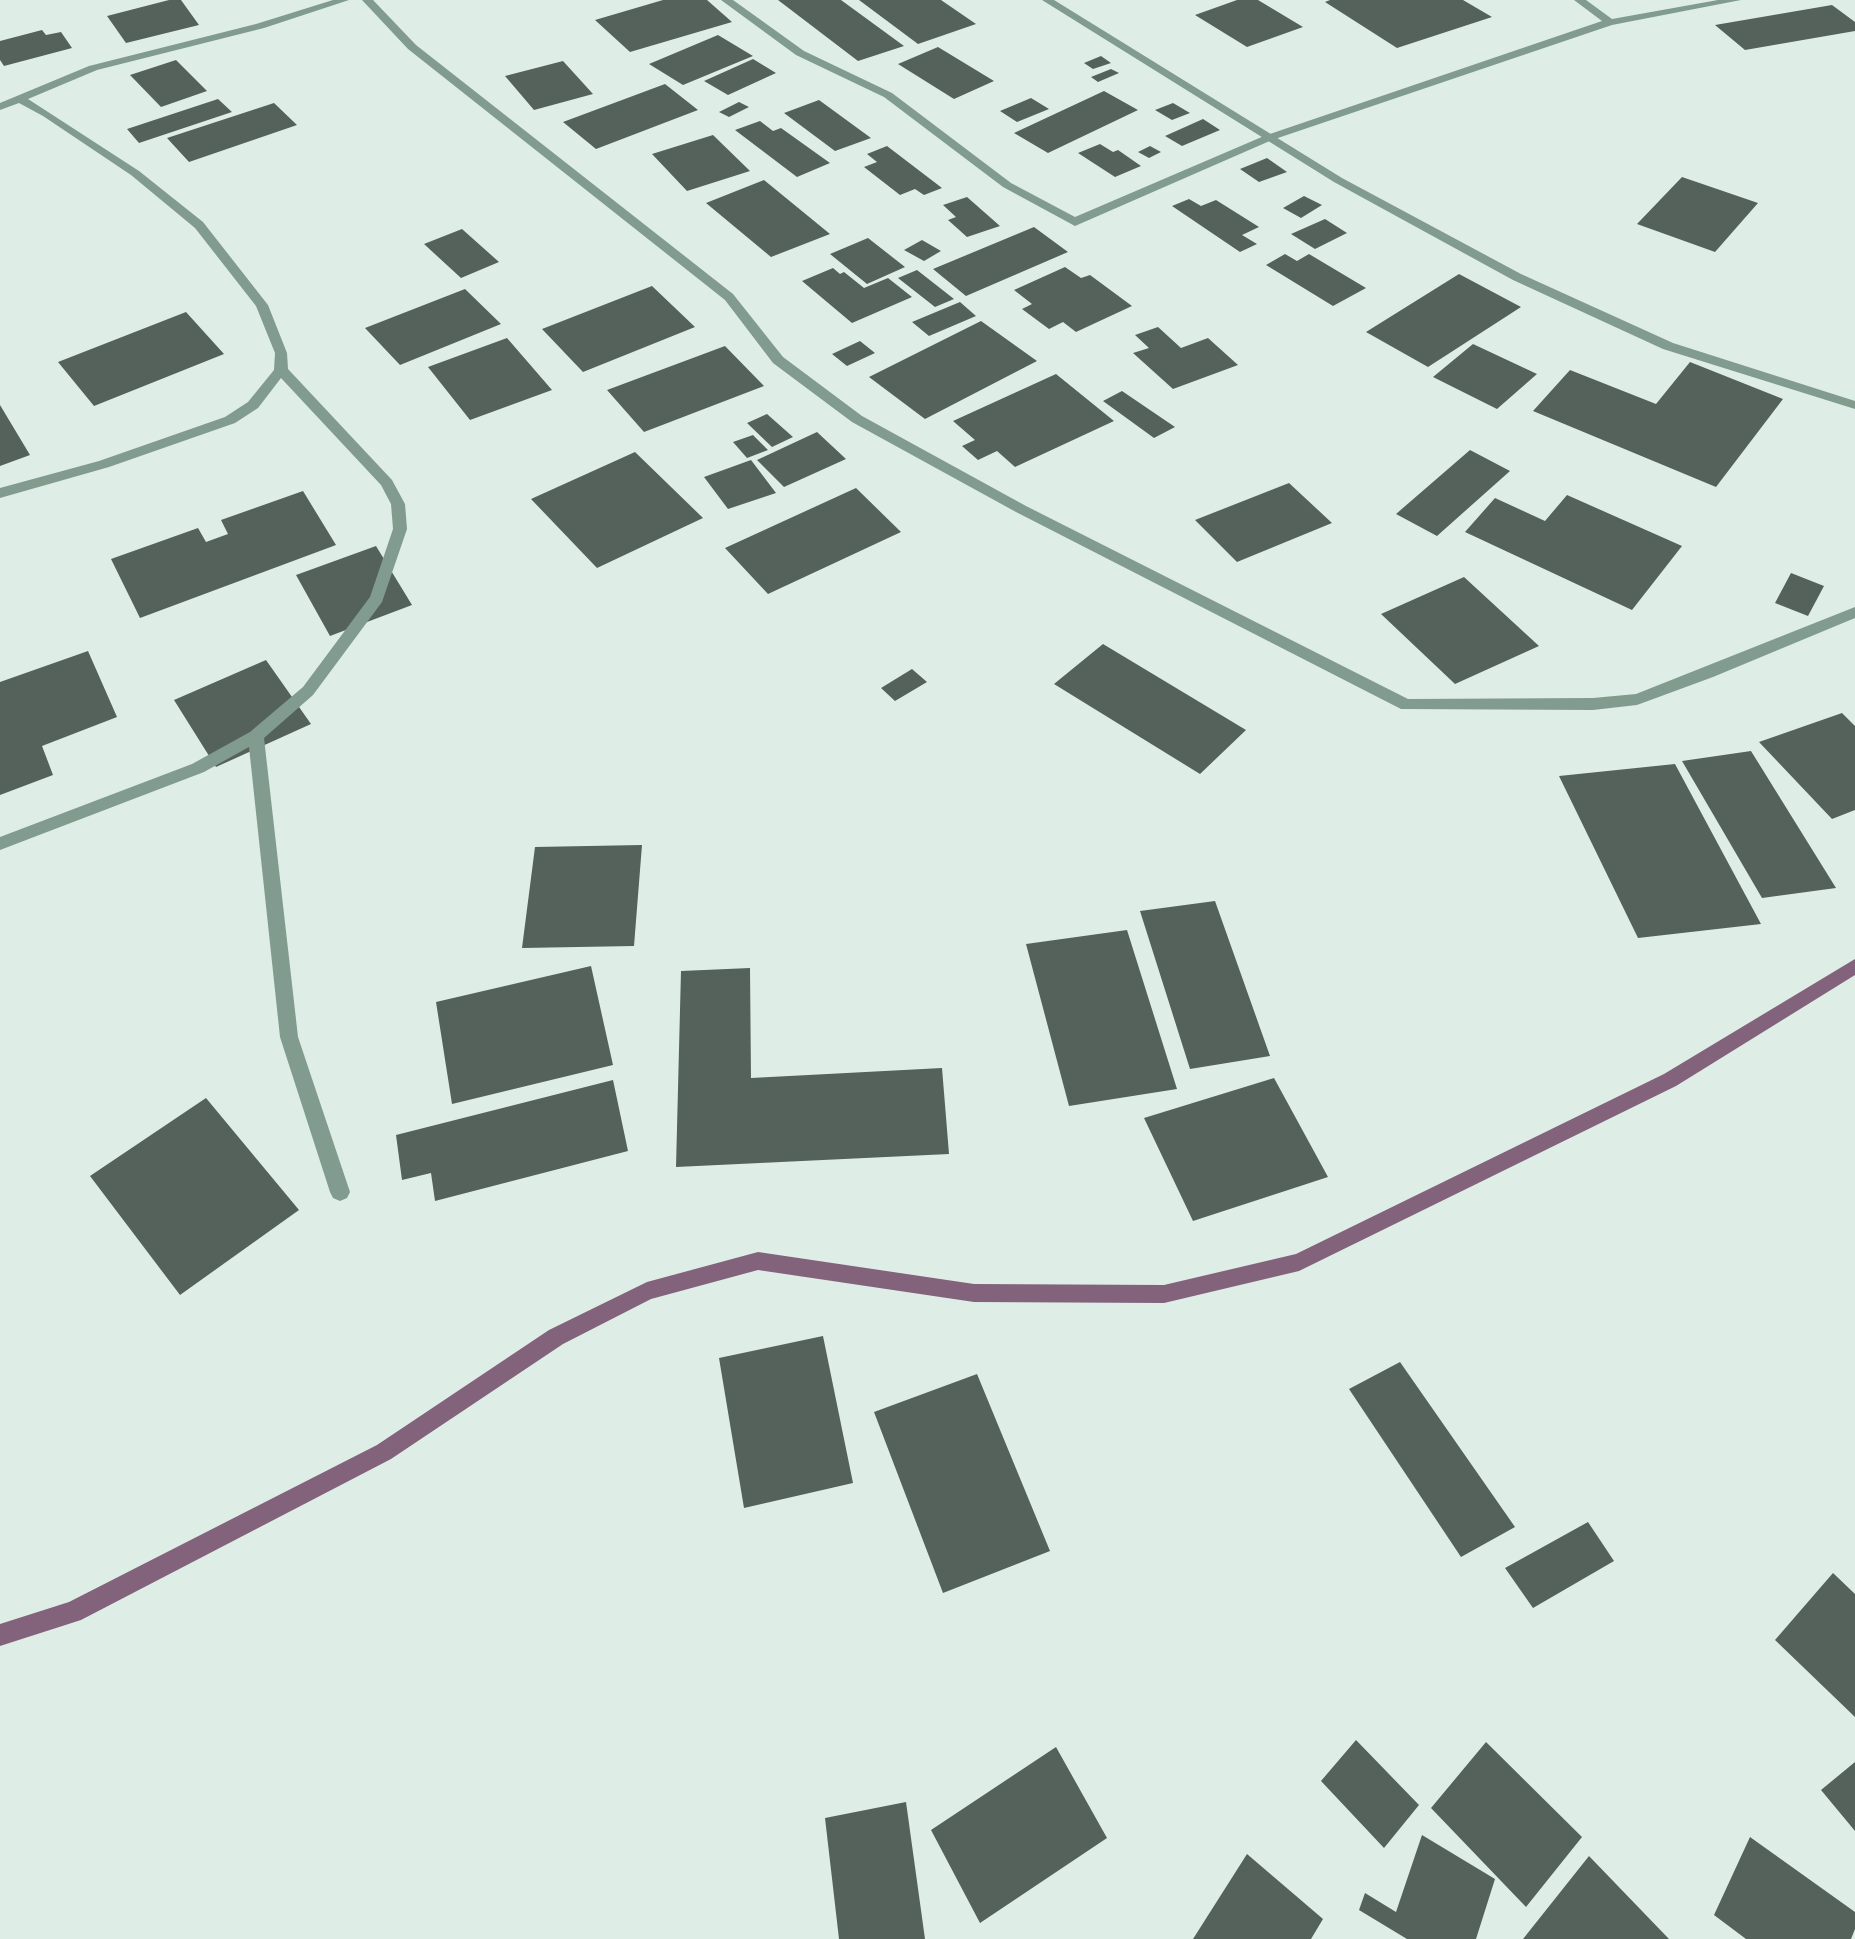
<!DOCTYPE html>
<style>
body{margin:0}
canvas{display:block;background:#deede5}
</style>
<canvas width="1855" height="1939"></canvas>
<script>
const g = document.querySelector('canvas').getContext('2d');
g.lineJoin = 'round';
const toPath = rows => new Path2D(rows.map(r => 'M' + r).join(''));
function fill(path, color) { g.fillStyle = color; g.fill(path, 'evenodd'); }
fill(toPath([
 [1855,959,1855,975,1676,1086,1299,1271,1164,1303,974,1302,758,1270,651,1299,563,1344,391,1459,81,1620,0,1646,0,1624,69,1602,377,1445,549,1330,647,1282,758,1252,974,1284,1164,1285,1296,1254,1664,1074,1855,959]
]), '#83627c');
fill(toPath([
 [169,0,181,0,199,25,126,43,107,16],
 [663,0,707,0,732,22,630,52,595,20],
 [778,0,841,0,904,46,858,61],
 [859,0,941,0,976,24,918,44],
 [1237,0,1258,0,1303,27,1247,47,1195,15],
 [1330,0,1463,0,1492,17,1397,48,1325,2],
 [1832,5,1855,22,1855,31,1745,50,1715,25],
 [42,30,46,35,61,32,72,48,4,66,0,60,0,41],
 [718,35,753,56,683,85,649,64],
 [938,47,994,81,954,99,898,64],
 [1101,56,1111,63,1093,69,1084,63],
 [753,59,776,73,728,95,704,81],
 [176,60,207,91,161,107,130,75],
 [563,61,593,94,534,110,505,76],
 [1111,69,1119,73,1098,82,1091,77],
 [665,84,698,110,596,149,563,122],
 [1104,91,1138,110,1048,153,1014,133],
 [1031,98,1049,109,1017,122,1000,111],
 [218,99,232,112,139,143,127,129],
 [819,100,871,138,835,151,784,113],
 [739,102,749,107,729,117,719,112],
 [274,103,297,125,189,162,167,138],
 [1173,103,1190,113,1172,120,1155,110],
 [1203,119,1220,130,1182,146,1165,136],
 [760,121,773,131,781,128,830,163,797,177,735,130],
 [713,135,750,171,687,191,652,154],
 [1100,144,1113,152,1118,150,1141,166,1115,177,1078,153],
 [887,146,942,188,924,195,915,189,900,195,864,167,877,162,867,154],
 [1150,146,1161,152,1149,158,1138,152],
 [1267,158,1287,172,1259,182,1240,169],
 [1682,177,1758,203,1715,252,1637,224],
 [764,180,830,234,771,257,706,203],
 [1304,196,1322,205,1301,218,1283,208],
 [967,197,1000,226,967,237,948,220,956,217,943,205],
 [1189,199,1201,206,1216,200,1259,227,1242,235,1257,244,1240,252,1172,206],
 [1325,219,1347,233,1315,249,1291,234],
 [1034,227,1068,252,966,296,933,269],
 [462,229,499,262,461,278,424,244],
 [868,238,905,267,867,284,830,254],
 [922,240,941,251,924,261,904,250],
 [1285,254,1297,261,1309,254,1366,288,1333,306,1266,265],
 [1065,267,1081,278,1090,275,1132,306,1076,332,1063,322,1049,329,1022,309,1032,304,1014,290],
 [833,268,840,274,844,272,864,288,888,278,912,297,852,323,802,281],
 [917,270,954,299,935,307,898,278],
 [1459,274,1521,307,1428,367,1366,332],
 [652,286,695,327,583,372,542,329],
 [465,289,501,324,400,365,365,328],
 [960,302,976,316,929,336,912,322],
 [186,312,224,354,94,406,58,362],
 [981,321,1037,361,925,419,869,377],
 [1158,327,1181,348,1208,338,1238,365,1173,389,1133,353,1149,348,1135,335],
 [507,338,552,390,470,420,428,367],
 [860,341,875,353,847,366,832,354],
 [1473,344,1537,374,1497,409,1433,377],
 [725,346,764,386,644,432,607,390],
 [1690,362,1783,399,1716,487,1533,411,1570,370,1656,404],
 [1056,374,1114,421,1015,467,997,451,978,460,962,446,975,440,953,421],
 [1122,391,1175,427,1154,438,1103,401],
 [0,405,30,455,0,466],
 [767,414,793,437,772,447,747,423],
 [817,432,846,459,784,487,757,460],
 [753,435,768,450,747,458,733,442],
 [1470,450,1510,471,1437,536,1396,514],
 [635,452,703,518,597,568,531,499],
 [751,460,776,493,728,509,704,477],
 [1289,483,1332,523,1237,562,1195,520],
 [856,488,901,532,768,594,725,548],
 [303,491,336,545,140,618,111,559,198,528,206,542,228,534,221,520],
 [1567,495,1682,546,1632,610,1465,532,1495,498,1545,521],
 [376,546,412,605,330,636,296,575],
 [1791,573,1824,586,1808,616,1775,603],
 [1464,577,1539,646,1455,684,1381,614],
 [1103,644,1246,730,1200,774,1054,684],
 [88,651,117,717,42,746,53,775,0,795,0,682],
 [266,660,311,724,216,767,174,700],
 [912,669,927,682,895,701,881,688],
 [1842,713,1855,726,1855,810,1832,819,1759,742],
 [1751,751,1836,888,1762,898,1682,761],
 [1675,764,1761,924,1638,938,1559,776],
 [642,845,634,946,522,948,535,847],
 [1215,901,1270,1056,1190,1069,1140,911],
 [1127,930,1177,1089,1069,1106,1026,944],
 [591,966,613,1065,452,1104,436,1002],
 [750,968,751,1078,942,1068,949,1154,676,1167,681,971],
 [1274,1078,1328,1177,1193,1221,1144,1118],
 [613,1080,628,1151,435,1201,431,1173,402,1180,396,1135],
 [206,1098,299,1210,180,1295,90,1176],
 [823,1336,853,1483,744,1508,719,1358],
 [1400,1362,1515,1527,1461,1557,1349,1389],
 [977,1374,1050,1551,943,1593,874,1412],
 [1588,1522,1614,1561,1533,1608,1505,1568],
 [1833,1573,1855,1594,1855,1717,1775,1640],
 [1356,1740,1419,1805,1384,1848,1321,1781],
 [1486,1742,1582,1837,1526,1907,1431,1808],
 [1056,1747,1107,1838,980,1923,931,1830],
 [1855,1762,1855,1831,1821,1790],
 [906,1802,925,1939,839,1939,825,1818],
 [1422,1835,1495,1879,1476,1939,1407,1939,1359,1910,1365,1893,1396,1912],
 [1750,1837,1855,1912,1855,1929,1851,1939,1746,1939,1714,1915],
 [1247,1854,1323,1919,1311,1939,1193,1939],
 [1589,1856,1669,1939,1523,1939]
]), '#55625c');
fill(toPath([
 [333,0,349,0,264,28,97,70,28,99,139,171,203,222,268,305,287,353,288,369,392,480,405,504,407,529,382,602,313,695,264,738,298,1037,350,1192,347,1198,340,1201,333,1198,330,1192,280,1037,249,747,204,772,0,850,0,837,192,764,250,732,303,687,370,597,393,529,391,504,381,485,281,378,258,408,235,423,109,467,0,498,0,488,99,461,225,417,248,402,274,370,275,353,256,306,195,228,131,175,43,116,19,103,0,110,0,103,89,66,256,24,333,0],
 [362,0,373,0,416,45,733,294,783,357,862,416,1026,506,1408,699,1593,698,1636,694,1855,607,1855,618,1713,677,1637,705,1593,710,1401,709,1016,512,852,422,773,363,725,300,408,49,362,0],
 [721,0,733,0,804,51,892,93,1011,183,1075,217,1264,136,1602,21,1574,0,1586,0,1612,19,1718,0,1741,0,1612,25,1272,140,1075,226,1003,187,884,97,796,55,721,0]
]), '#819c8f');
fill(toPath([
 [1042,0,1054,0,1342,178,1521,274,1673,343,1855,401,1855,409,1663,349,1513,280,1334,182,1042,0]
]), '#819c8f');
</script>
